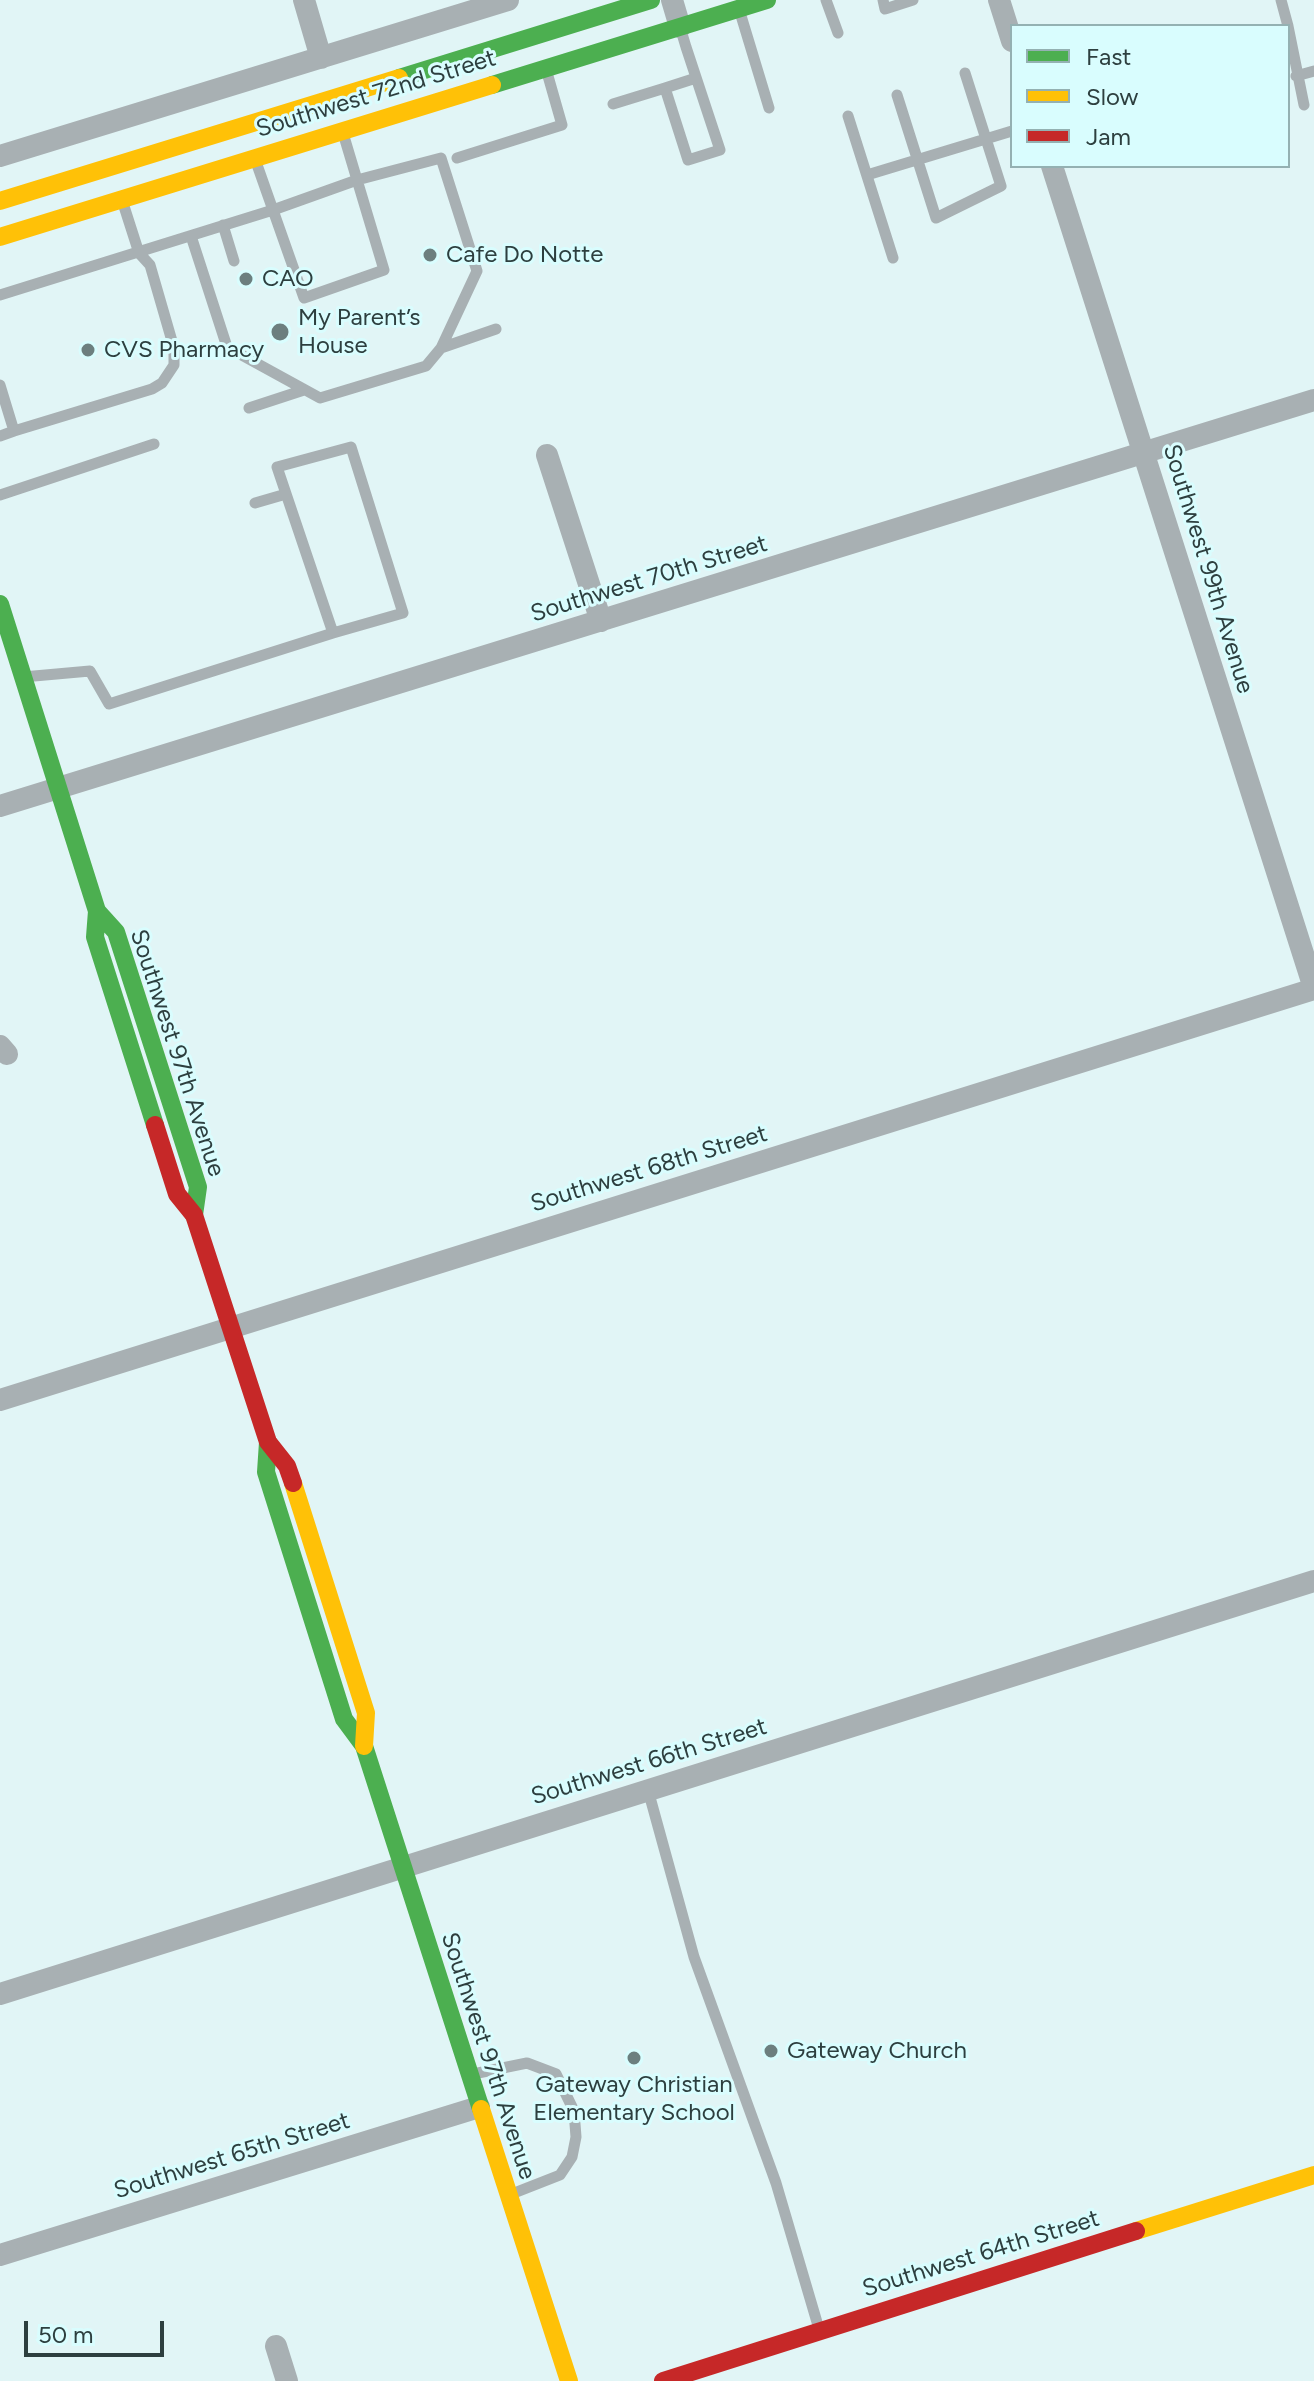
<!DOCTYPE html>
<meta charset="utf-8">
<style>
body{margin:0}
#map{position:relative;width:1314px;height:2381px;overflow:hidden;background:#e1f5f6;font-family:Figtree,sans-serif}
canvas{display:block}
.legend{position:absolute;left:1010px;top:24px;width:280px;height:144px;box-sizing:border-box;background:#d9fdfe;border:2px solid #94b1b2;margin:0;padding:10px 14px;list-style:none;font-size:24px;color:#2d3f3f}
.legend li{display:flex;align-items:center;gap:16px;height:40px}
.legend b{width:40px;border:2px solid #94b1b2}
.scale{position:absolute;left:24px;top:2321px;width:140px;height:36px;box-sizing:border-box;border:4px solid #2d3f3f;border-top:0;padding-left:10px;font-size:24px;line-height:28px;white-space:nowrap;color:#2d3f3f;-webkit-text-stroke:6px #d9fdfe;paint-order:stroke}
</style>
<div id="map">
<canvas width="1314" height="2381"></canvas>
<ul class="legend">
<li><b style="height:10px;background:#4caf50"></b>Fast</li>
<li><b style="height:10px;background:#ffc107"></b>Slow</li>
<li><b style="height:10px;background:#c62828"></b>Jam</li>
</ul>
<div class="scale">50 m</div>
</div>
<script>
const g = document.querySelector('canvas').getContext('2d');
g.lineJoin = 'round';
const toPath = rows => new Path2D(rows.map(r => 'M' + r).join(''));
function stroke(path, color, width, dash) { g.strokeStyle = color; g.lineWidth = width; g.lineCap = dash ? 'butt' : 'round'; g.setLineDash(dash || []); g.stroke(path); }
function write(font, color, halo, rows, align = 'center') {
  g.font = font + ' Figtree,sans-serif'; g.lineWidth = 6; g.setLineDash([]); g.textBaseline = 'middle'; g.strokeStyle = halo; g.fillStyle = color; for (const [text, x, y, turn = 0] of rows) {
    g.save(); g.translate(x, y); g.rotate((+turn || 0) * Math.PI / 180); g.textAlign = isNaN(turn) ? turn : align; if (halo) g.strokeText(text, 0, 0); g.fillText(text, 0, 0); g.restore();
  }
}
stroke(toPath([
 [826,0,838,33],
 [883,0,885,9,913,0],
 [1281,0,1288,26],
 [739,9,769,108],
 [1288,26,1304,105],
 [680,27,686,47,720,150,688,160,665,88,696,78],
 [1296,76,1314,71],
 [897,95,936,218,1001,186,965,73],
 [613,104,665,88],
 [848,116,893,258],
 [457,158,562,125,546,69],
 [255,159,304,298,384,270,343,133],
 [867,175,1012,131],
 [223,225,234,261],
 [0,295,273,210,357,180,441,158,477,271,441,348,426,366,320,398,227,347,191,236],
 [441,348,496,329],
 [0,385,14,431,0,436],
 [249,408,304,390],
 [14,431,152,389,162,383,174,365,174,348,150,265,139,253,122,200],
 [0,495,154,444],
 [255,503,286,494],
 [23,677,90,671,109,704,333,633,277,467,351,447,403,613,333,633],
 [648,1790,694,1957,776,2183,819,2329],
 [473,2074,527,2063,556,2074,574,2111,576,2137,572,2157,560,2175,509,2195]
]), '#a8b0b3', 11);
stroke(toPath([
 [304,0,321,58],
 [672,0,680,27],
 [999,0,1012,41],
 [0,156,508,0],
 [1052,166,1314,988],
 [547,455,601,621],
 [0,806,1314,400],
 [0,1046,7,1054],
 [0,1400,1314,989],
 [0,1994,1314,1581],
 [0,2255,479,2107],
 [276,2346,287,2381]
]), '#a8b0b3', 22);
stroke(toPath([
 [399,78,651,0],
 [492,85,767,0],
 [0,604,97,911,95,937,155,1125],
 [97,911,116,932,198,1187,194,1215],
 [268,1442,266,1472,344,1719,364,1746,481,2109]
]), '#4caf50', 18);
stroke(toPath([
 [0,201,399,78],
 [0,237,492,85],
 [293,1483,366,1713,364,1746],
 [481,2109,569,2381],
 [1136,2231,1314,2175]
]), '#ffc107', 18);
stroke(toPath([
 [155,1125,177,1194,194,1215,268,1442,287,1466,293,1483],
 [663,2381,1136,2231]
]), '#c62828', 18);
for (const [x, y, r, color] of [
 [430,255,8,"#6c7f7f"],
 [246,279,8,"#6c7f7f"],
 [280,332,10,"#6c7f7f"],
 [88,350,8,"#6c7f7f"],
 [771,2051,8,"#6c7f7f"],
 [634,2058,8,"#6c7f7f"]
]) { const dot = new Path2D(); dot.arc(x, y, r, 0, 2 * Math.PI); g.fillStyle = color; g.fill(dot); stroke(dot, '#d9fdfe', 3); }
write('24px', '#2d3f3f', '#d9fdfe', [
 ["Southwest 72nd Street",376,94,-17],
 ["Southwest 99th Avenue",1208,569,73],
 ["Southwest 70th Street",649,579,-17],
 ["Southwest 97th Avenue",177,1053,72],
 ["Southwest 68th Street",649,1169,-17],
 ["Southwest 66th Street",649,1762,-17],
 ["Southwest 97th Avenue",488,2056,72],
 ["Southwest 65th Street",232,2156,-17],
 ["Southwest 64th Street",981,2254,-17]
]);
write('24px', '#2d3f3f', '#d9fdfe', [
 ["Cafe Do Notte",446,255],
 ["CAO",262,279],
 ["My Parent’s",298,318],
 ["House",298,346],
 ["CVS Pharmacy",104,350],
 ["Gateway Church",787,2051],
 ["Gateway Christian",634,2085,"center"],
 ["Elementary School",634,2113,"center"]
], 'left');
</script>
